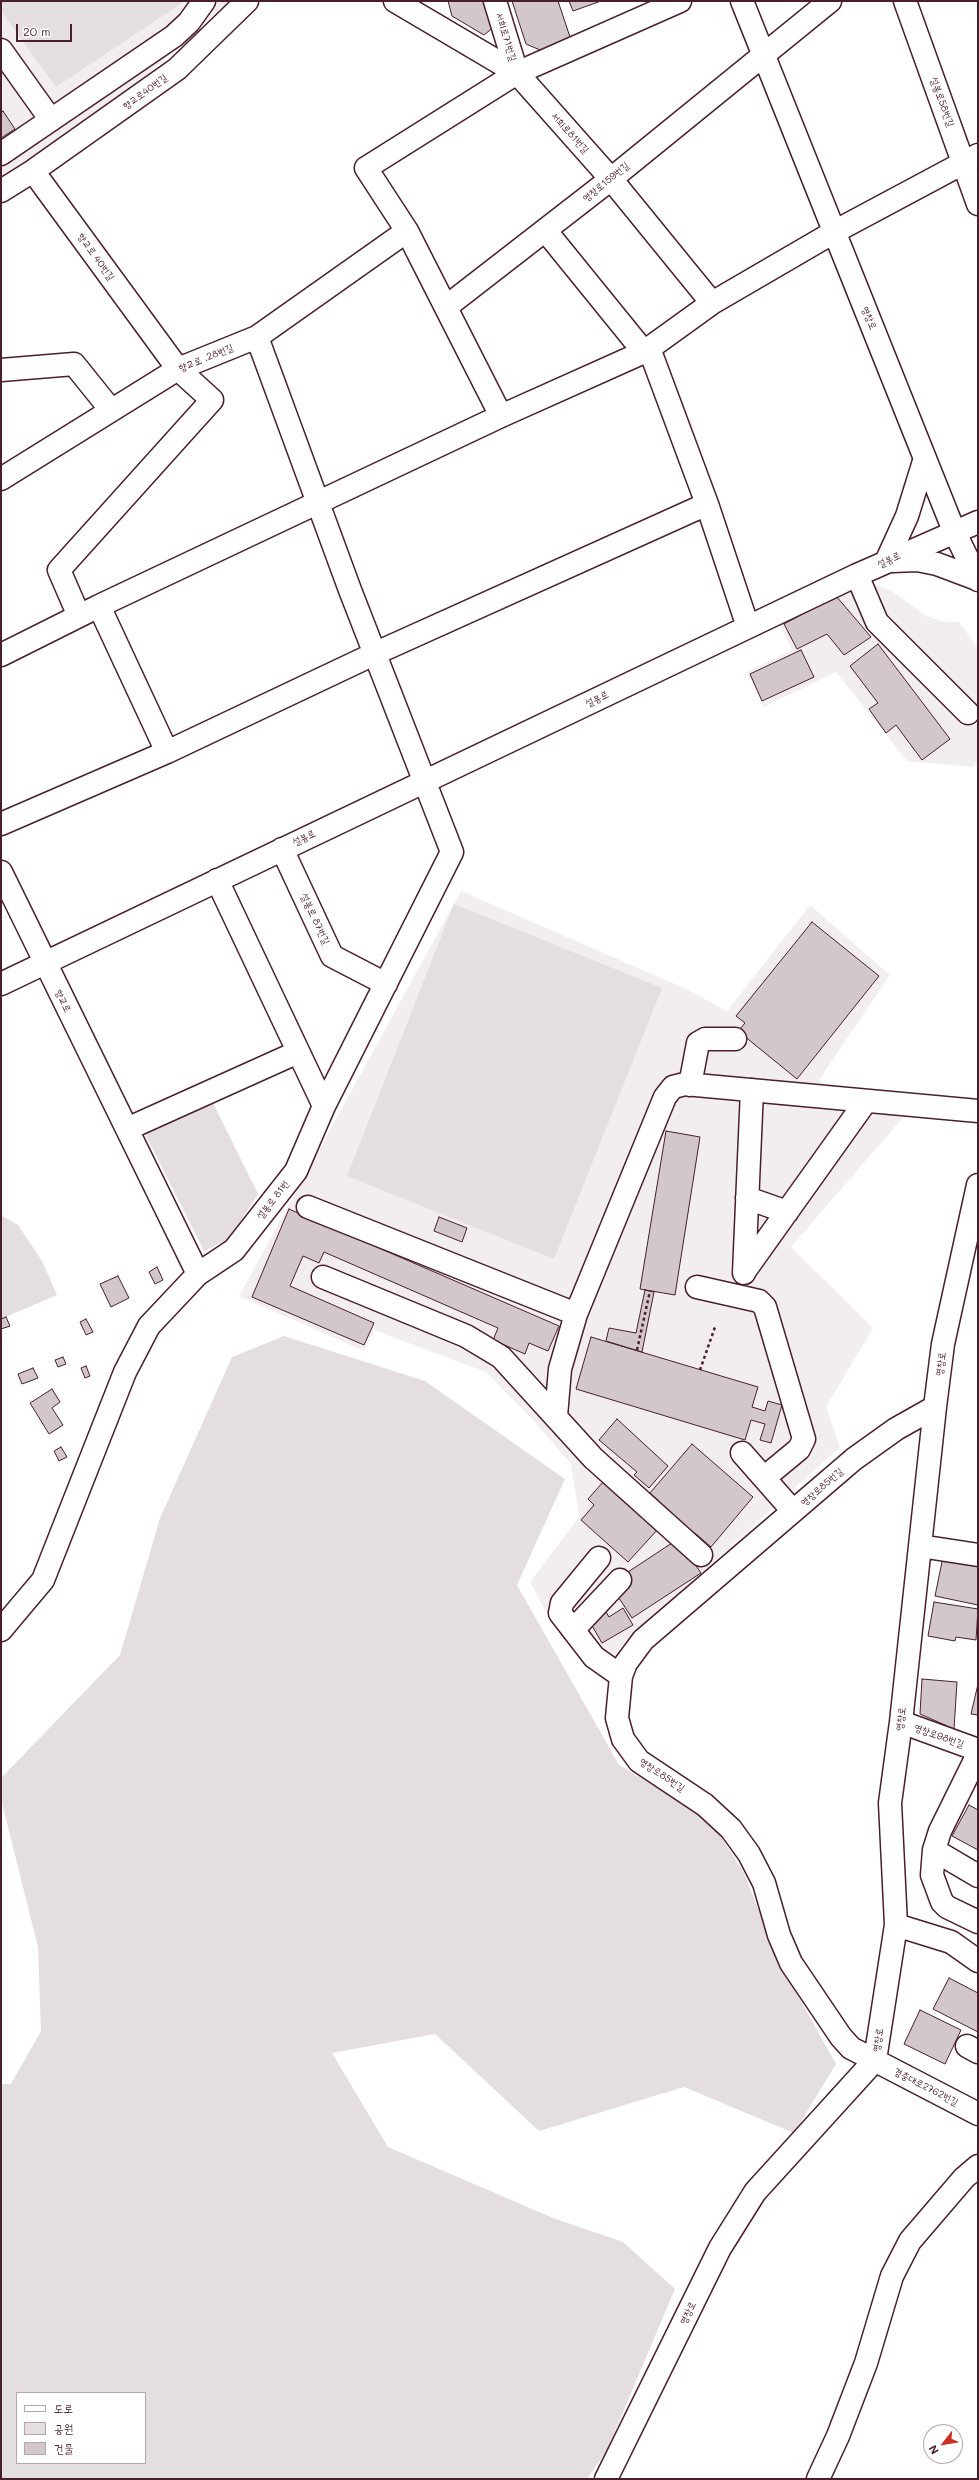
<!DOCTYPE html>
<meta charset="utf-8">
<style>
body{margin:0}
#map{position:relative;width:979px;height:2480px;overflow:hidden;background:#fff;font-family:Mali,"Poor Story",sans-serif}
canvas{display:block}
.frame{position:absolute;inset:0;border:2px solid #4a1f2b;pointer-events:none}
.legend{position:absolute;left:16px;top:2392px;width:130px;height:72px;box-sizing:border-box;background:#fff;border:1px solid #b7a5aa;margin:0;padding:5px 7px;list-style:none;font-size:12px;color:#4a1f2b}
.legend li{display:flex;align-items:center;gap:8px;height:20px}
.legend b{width:20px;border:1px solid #b7a5aa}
.north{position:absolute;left:923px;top:2424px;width:40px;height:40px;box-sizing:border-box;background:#fff;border:1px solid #b7a5aa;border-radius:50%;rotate:239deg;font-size:11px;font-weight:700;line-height:16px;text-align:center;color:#4a1f2b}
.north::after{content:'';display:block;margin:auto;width:14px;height:18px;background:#c8321e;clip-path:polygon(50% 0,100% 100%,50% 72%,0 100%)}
.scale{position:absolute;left:16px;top:24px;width:56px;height:18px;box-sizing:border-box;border:2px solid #4a1f2b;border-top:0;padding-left:5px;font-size:12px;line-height:14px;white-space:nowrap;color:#4a1f2b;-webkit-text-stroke:3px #fff;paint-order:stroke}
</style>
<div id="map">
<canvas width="979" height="2480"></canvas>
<div class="frame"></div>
<ul class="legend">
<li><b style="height:5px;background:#fff"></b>도로</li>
<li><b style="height:11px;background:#e5dee0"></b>공원</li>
<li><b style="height:11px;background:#d2c7cb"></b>건물</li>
</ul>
<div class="north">N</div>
<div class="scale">20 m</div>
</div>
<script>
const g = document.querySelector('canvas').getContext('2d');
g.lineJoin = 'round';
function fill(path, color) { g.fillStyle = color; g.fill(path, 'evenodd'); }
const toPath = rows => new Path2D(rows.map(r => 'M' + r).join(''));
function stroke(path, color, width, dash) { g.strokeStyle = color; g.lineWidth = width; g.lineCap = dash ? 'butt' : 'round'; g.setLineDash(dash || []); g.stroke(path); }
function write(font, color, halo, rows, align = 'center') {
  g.font = font + ' Mali,"Poor Story",sans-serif'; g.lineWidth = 3.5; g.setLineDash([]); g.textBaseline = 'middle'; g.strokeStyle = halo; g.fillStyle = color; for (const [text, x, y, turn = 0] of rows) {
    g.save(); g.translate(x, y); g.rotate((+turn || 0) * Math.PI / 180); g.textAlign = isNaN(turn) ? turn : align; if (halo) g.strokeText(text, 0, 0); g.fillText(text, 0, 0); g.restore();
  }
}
fill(toPath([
 [1,1,229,1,128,92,1,178],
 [874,584,892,591,926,616,944,622,959,622,978,648,978,760,972,767,907,761,836,672,764,707,747,672,792,650,778,621,842,589],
 [461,891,684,988,727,1011,810,905,890,975,819,1080,829,1088,920,1098,791,1247,873,1328,826,1407,840,1447,621,1646,604,1680,546,1612,530,1582,579,1517,571,1464,531,1418,486,1372,374,1330,364,1351,239,1296]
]), '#f2eeef');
fill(toPath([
 [1,1,185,1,56,87,1,11],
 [454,904,662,988,554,1259,347,1176],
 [210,1097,258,1194,229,1239,204,1251,142,1128],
 [1,1215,18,1225,42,1261,57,1295,1,1319],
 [284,1336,425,1381,565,1479,517,1585,619,1765,709,1818,744,1873,779,1962,836,2064,794,2133,684,2087,539,2131,435,2034,332,2053,388,2147,553,2218,623,2242,675,2289,607,2450,587,2479,1,2479,1,2084,11,2084,41,2031,38,1947,1,1799,1,1778,120,1655,160,1518,232,1357],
 [17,2393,145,2393,145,2463,17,2463]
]), '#e5dee0');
const building = toPath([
 [448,1,491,1,495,26,484,35,452,16,448,1],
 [512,1,558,1,571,40,540,50,526,44,512,1],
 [569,1,601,1,573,11,569,1],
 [3,111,15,129,1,138,1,113,3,111],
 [836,596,871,637,844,655,827,634,797,649,784,624,836,596],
 [878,644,950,739,922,760,896,725,886,733,869,709,878,703,850,666,878,644],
 [801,650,814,677,762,701,750,674,801,650],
 [812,922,879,976,797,1079,738,1031,745,1023,736,1016,812,922],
 [666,1131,700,1137,675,1295,640,1289,666,1131],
 [289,1209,559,1326,548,1351,529,1343,525,1354,493,1340,498,1328,324,1252,319,1263,303,1256,290,1286,374,1323,364,1345,252,1297,289,1209],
 [439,1217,467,1228,462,1242,434,1231,439,1217],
 [157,1267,163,1280,155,1284,149,1272,157,1267],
 [118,1276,129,1298,111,1307,100,1284,118,1276],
 [645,1290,654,1292,642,1352,606,1341,609,1328,636,1333,645,1290],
 [6,1317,10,1326,1,1329,1,1319,6,1317],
 [86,1319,93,1332,86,1335,80,1322,86,1319],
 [591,1337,758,1387,752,1407,765,1411,768,1401,782,1405,771,1443,760,1440,765,1424,751,1420,745,1440,576,1389,591,1337],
 [63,1357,66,1364,58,1367,55,1360,63,1357],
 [86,1366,90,1376,85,1378,81,1368,86,1366],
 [33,1368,38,1378,22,1384,18,1374,33,1368],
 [52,1389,60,1402,52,1408,63,1425,49,1434,30,1403,52,1389],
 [617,1419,668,1466,649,1488,634,1475,637,1472,599,1440,617,1419],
 [692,1444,753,1497,711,1547,695,1533,690,1538,670,1520,674,1515,650,1493,692,1444],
 [61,1447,67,1457,59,1461,54,1451,61,1447],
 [604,1481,658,1529,628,1562,581,1520,594,1505,588,1499,604,1481],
 [678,1539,701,1573,632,1618,615,1592,625,1574,678,1539],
 [943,1557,978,1565,978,1605,935,1596,943,1557],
 [934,1602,978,1609,976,1640,956,1637,955,1641,928,1636,934,1602],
 [603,1607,609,1617,623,1608,633,1625,602,1643,587,1617,603,1607],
 [922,1679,957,1682,954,1729,920,1714,922,1679],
 [978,1684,978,1715,971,1714,978,1684],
 [969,1805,978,1810,978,1850,952,1836,969,1805],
 [949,1978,978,1993,978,2032,933,2009,949,1978],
 [920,2010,961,2030,945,2064,904,2044,920,2010]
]);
fill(building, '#d2c7cb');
stroke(building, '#4a1f2b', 1);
const minor = toPath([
 [395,1,517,73,611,179,712,303],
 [495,1,517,73],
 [742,1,954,531,978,580],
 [905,1,978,204],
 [1,50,51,120],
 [1,154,174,36,189,22,204,1],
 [33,171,178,369,212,400,59,570,79,616],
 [1,191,33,171,177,69,247,1],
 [545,230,644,352],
 [446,307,611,179,830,1],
 [649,348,707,504,748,627],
 [1,370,74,364,111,410],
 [501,416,407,231,366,168,517,73,680,1],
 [1,479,178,369,257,337,407,231],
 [893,561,917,560,937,564,977,579],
 [886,562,907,516,925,458],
 [857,575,877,622,968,713],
 [99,606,167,752],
 [1,655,99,606,501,416,644,352,712,303,834,232,978,155],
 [1,824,167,752,374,654,707,504],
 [282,849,332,956,386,984],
 [1,872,198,1274],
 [217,880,324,1106],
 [1,984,857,575,978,522],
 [690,1085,698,1043,705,1039,735,1039],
 [127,1129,298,1052],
 [747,1198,787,1212],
 [308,1207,576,1314],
 [744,1272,866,1101],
 [744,1273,752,1090],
 [323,1277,466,1336,501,1357,593,1458,701,1555],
 [697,1287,759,1301,765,1307,804,1439,799,1449,764,1478],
 [935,1407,896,1429,854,1459,643,1640,626,1663,621,1676,617,1718,623,1739,639,1761,705,1805,731,1829,749,1854,764,1883,779,1935,791,1963,841,2037,851,2048,978,2114],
 [556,1416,560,1369,576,1314,665,1097,673,1087,685,1084,978,1111],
 [742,1453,793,1511],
 [920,1546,978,1555],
 [599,1558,562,1603,560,1613,594,1657,621,1676],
 [1,1630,43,1580,125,1372,149,1326,198,1274,234,1250,296,1171,324,1106,452,852,350,590,257,337],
 [573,1630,620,1580],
 [901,1722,978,1750],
 [978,1754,940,1831,934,1850,978,1876],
 [934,1850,932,1875,942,1902,947,1907,978,1922],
 [896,1925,951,1942,978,1961],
 [967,2046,978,2052],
 [606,2479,720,2248,755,2192,875,2060,896,1925,890,1803,901,1722,935,1407,943,1344,978,1185],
 [818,2479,838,2436,866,2363,892,2276,910,2241,964,2178,978,2166]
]);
stroke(minor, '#4a1f2b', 25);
stroke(toPath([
 [637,1350,650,1291],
 [700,1370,715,1327]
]), '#4a1f2b', 2.5, [3, 3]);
stroke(minor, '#fff', 22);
write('10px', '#4a1f2b', '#fff', [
 ["서희로71번길",506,37,73],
 ["향교로40번길",145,92,-36],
 ["설봉로58번길",942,102,70],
 ["서희로81번길",570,133,48],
 ["영창로159번길",606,182,-39],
 ["향교로 40번길",96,257,54],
 ["영창로",869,318,68],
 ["향교로 .28번길",206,358,-22],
 ["설봉로",889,560,-25],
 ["설봉로",597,699,-25],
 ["설봉로",304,838,-26],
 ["설봉로 87번길",315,919,65],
 ["향교로",63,1001,64],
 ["설봉로 81번",273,1200,-52],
 ["영창로",941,1364,-82],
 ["영창로85번길",822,1487,-41],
 ["영창로",901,1719,-83],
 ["영창로98번길",939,1736,20],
 ["영창로85번길",662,1775,34],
 ["영창로",878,2040,-81],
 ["경충대로2762번길",926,2087,27],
 ["영창로",688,2313,-64]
]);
</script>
